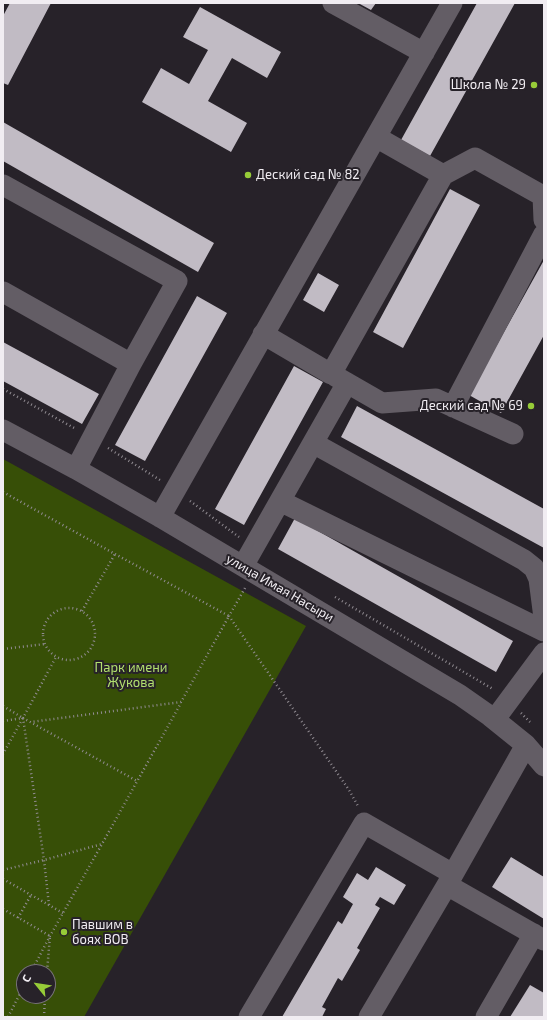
<!DOCTYPE html>
<meta charset="utf-8">
<style>
body{margin:0}
#map{position:relative;width:547px;height:1020px;overflow:hidden;background:#272229;font-family:"Exo 2",sans-serif}
canvas{display:block}
.frame{position:absolute;inset:0;border:4px solid #f1edf2;pointer-events:none}
.north{position:absolute;left:16px;top:964px;width:40px;height:40px;box-sizing:border-box;background:#272229;border:1px solid #787379;border-radius:50%;rotate:300deg;font-size:11px;font-weight:700;line-height:16px;text-align:center;color:#f1edf2}
.north::after{content:'';display:block;margin:auto;width:14px;height:18px;background:#97cc38;clip-path:polygon(50% 0,100% 100%,50% 72%,0 100%)}
</style>
<div id="map">
<canvas width="547" height="1020"></canvas>
<div class="frame"></div>
<div class="north">С</div>
</div>
<script>
const g = document.querySelector('canvas').getContext('2d');
g.lineJoin = 'round';
function fill(path, color) { g.fillStyle = color; g.fill(path, 'evenodd'); }
const toPath = rows => new Path2D(rows.map(r => 'M' + r).join(''));
function stroke(path, color, width, dash) { g.strokeStyle = color; g.lineWidth = width; g.lineCap = dash ? 'butt' : 'round'; g.setLineDash(dash || []); g.stroke(path); }
function write(font, color, halo, rows, align = 'center') {
  g.font = font + ' "Exo 2",sans-serif'; g.lineWidth = 4; g.setLineDash([]); g.textBaseline = 'middle'; g.strokeStyle = halo; g.fillStyle = color; for (const [text, x, y, turn = 0] of rows) {
    g.save(); g.translate(x, y); g.rotate((+turn || 0) * Math.PI / 180); g.textAlign = isNaN(turn) ? turn : align; if (halo) g.strokeText(text, 0, 0); g.fillText(text, 0, 0); g.restore();
  }
}
fill(toPath([
 [3,459,306,626,84,1017,3,1017],
 [24,972,48,972,48,996,24,996]
]), '#374f07');
fill(toPath([
 [10,3,51,3,8,85,3,83,3,16],
 [358,3,376,3,371,10],
 [477,3,515,3,430,156,401,140],
 [200,7,281,52,267,78,232,58,208,101,247,123,231,152,142,102,161,68,189,84,208,50,183,37],
 [3,122,214,243,198,272,3,161],
 [450,189,480,205,403,348,373,332],
 [544,260,544,335,501,413,469,395],
 [318,273,339,285,324,312,303,300],
 [197,296,227,313,145,461,115,445],
 [3,342,99,394,82,424,3,381],
 [294,366,323,382,244,525,215,509],
 [357,406,544,509,544,548,341,437],
 [295,518,513,641,496,672,278,549],
 [511,857,544,877,544,919,492,887],
 [376,867,406,885,394,905,380,897,375,905,380,908,357,948,360,950,342,981,338,978,322,1007,326,1009,322,1017,282,1017,338,921,342,924,353,904,343,897,357,873,368,880],
 [530,985,544,993,544,1017,510,1017]
]), '#c1bbc4');
stroke(toPath([
 [3,389,76,429],
 [108,448,160,480],
 [3,492,115,554,229,616,181,702,31,722],
 [190,501,239,537],
 [245,588,229,616,349,790,358,806],
 [335,597,493,689],
 '43 634a26 26 0 1 1 52 0a26 26 0 1 1-52 0Z',
 [82,611,115,554],
 [3,649,45,644],
 [3,706,23,718,3,754],
 [521,713,530,722],
 [3,721,23,718,137,781],
 [3,870,44,860,102,844,181,703],
 [3,879,63,913],
 [49,905,44,860,23,718,56,657],
 [3,909,50,936,47,972],
 [18,918,31,895],
 [31,972,50,936,102,844],
 [8,1017,24,986],
 [44,1017,45,996]
]), '#918c92', 2.5, [1, 3]);
stroke(toPath([
 [333,3,424,53],
 [443,175,475,158,543,196,544,220],
 [3,185,177,281,131,364,76,469],
 [3,292,131,364],
 [263,334,331,374,443,175,376,137],
 [335,376,382,403,436,399,513,434],
 [453,407,544,234],
 [3,430,76,469,160,517,460,695,490,716,526,745,544,766],
 [313,443,524,560,534,568,539,579,544,618],
 [280,501,544,631],
 [160,517,452,3],
 [243,566,347,383],
 [495,719,544,653],
 [447,885,544,940],
 [249,1017,364,823,453,874],
 [369,1017,447,885,526,745],
 [486,1017,534,934]
]), '#635d65', 21);
for (const [x, y, r, color] of [
 [534,85,4,"#97cc38"],
 [248,175,4,"#97cc38"],
 [531,406,4,"#97cc38"],
 [64,932,4,"#97cc38"]
]) { const dot = new Path2D(); dot.arc(x, y, r, 0, 2 * Math.PI); g.fillStyle = color; g.fill(dot); stroke(dot, '#272229', 1.5); }
write('13px', '#f1edf2', '#272229', [
 ["Школа № 29",526,85],
 ["Деский сад № 82",256,175,"left"],
 ["Деский сад № 69",523,406],
 ["Павшим в",72,925,"left"],
 ["боях ВОВ",72,940,"left"]
], 'right');
write('13px', '#f1edf2', '#272229', [
 ["улица Имая Насыри",280,588,30]
]);
write('13px', '#b2e06f', '#272229', [
 ["Парк имени",131,668],
 ["Жукова",131,683]
]);
</script>
